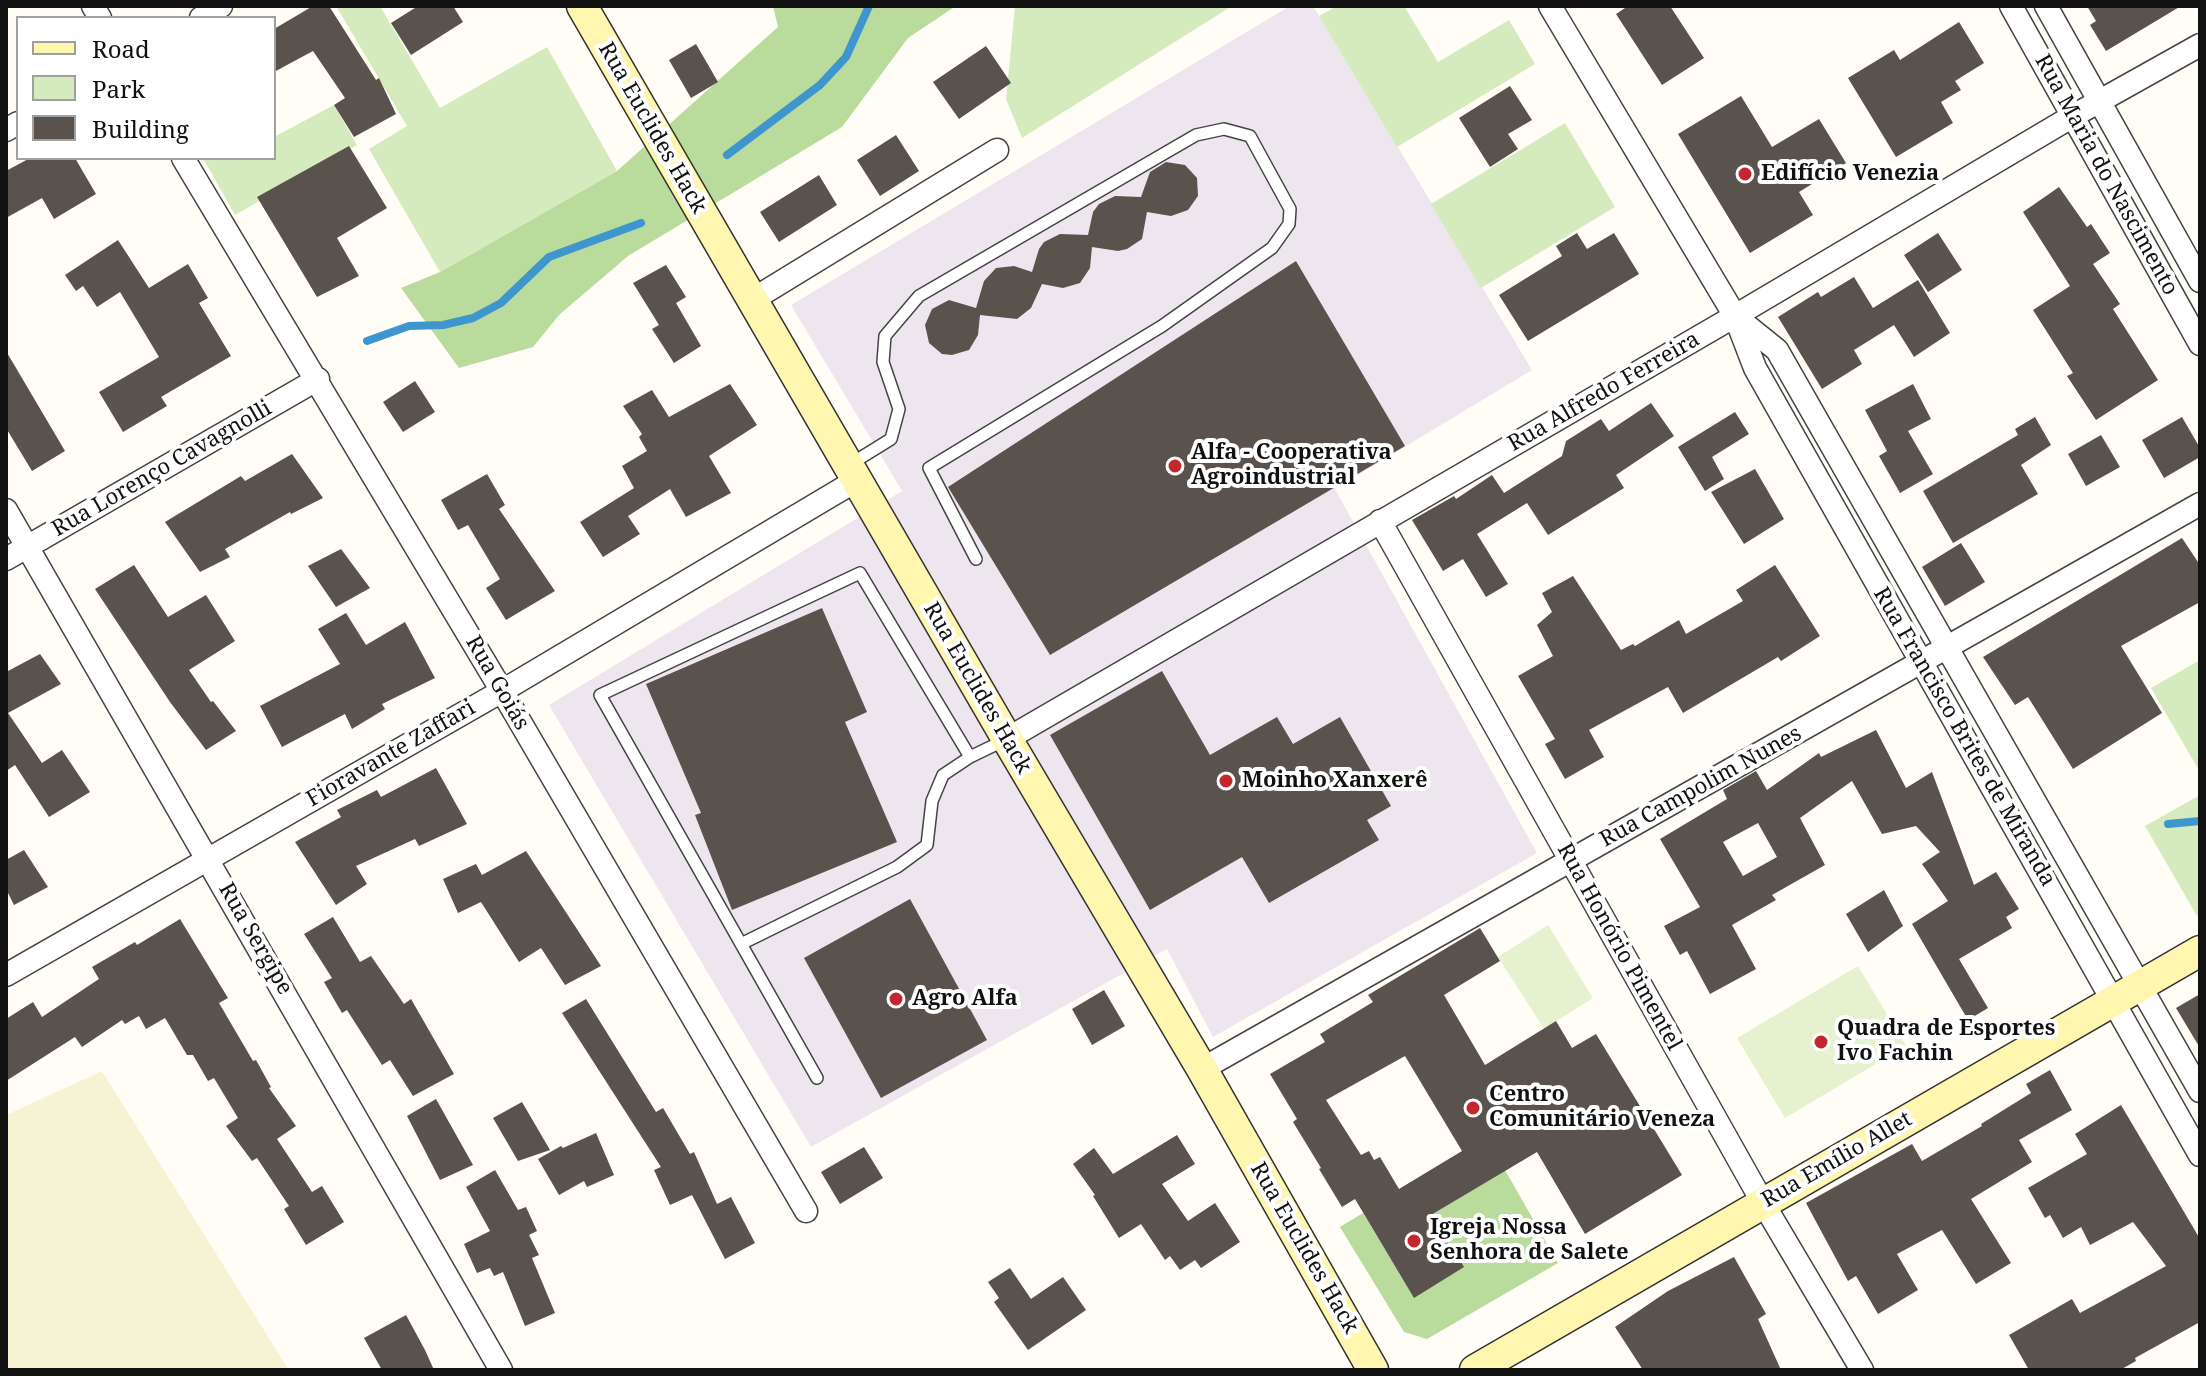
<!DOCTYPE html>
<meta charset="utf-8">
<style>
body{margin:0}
#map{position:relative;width:2206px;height:1376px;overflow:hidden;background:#fffdf5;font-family:"Noto Serif",serif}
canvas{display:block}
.frame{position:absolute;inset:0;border:8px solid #111;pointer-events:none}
.legend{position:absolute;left:16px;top:16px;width:260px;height:144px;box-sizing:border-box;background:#fff;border:2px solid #a0a0a0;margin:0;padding:10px 14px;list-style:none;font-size:24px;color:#111}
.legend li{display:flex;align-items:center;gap:16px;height:40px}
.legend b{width:40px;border:2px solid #a0a0a0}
</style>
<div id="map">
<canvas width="2206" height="1376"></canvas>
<div class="frame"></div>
<ul class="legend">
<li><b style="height:10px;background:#fff6b0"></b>Road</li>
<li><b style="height:22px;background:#d5ebbd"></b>Park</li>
<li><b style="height:22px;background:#5a524d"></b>Building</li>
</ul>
</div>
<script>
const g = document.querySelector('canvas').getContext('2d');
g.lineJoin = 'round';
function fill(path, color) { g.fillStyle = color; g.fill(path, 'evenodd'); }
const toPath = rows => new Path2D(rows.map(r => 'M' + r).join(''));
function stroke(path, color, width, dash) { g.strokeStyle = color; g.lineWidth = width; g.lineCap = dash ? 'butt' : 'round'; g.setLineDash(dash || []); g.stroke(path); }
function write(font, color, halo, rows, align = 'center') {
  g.font = font + ' "Noto Serif",serif'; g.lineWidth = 8; g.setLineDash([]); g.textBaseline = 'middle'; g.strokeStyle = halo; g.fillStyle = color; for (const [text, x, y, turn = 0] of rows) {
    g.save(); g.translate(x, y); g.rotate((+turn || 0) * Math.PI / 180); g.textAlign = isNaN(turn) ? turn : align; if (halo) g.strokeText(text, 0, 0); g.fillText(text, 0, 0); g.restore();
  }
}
fill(toPath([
 [1290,6,1313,6,1532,370,1335,489,1537,853,1213,1037,1167,949,811,1147,549,705,902,491,791,305]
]), '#eee6ef');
fill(toPath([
 [102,1071,289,1370,6,1370,6,1115]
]), '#f6f3d4');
fill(toPath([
 [336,6,380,6,440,108,547,47,617,171,440,272,369,149,407,126],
 [1015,6,1232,6,1022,138,1006,99],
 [1337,6,1404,6,1438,62,1509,20,1535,64,1397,147,1319,16],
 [334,105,357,145,235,215,203,158,274,158,274,137],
 [1565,123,1615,207,1481,288,1431,204],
 [2200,660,2200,772,2151,688],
 [2200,795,2200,914,2197,916,2145,826]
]), '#d5ebbd');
fill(toPath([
 [773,6,956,6,908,38,842,127,628,256,559,315,533,347,459,368,401,288,440,272,617,171,778,27],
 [1505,1170,1558,1263,1427,1339,1404,1332,1340,1227,1363,1213,1414,1297,1431,1215]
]), '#b9dc9c');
fill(toPath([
 [1548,925,1593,998,1544,1029,1498,957],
 [1858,966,1906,1046,1785,1118,1737,1038]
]), '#e6f2cf');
stroke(toPath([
 [727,155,820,85,846,57,869,6],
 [367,341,409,326,443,325,473,318,501,303,549,257,641,223],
 [2168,824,2200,821]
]), '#3f96cf', 8);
fill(toPath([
 [313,6,329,6,376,80,379,78,396,114,354,137,334,105,345,98,313,51,274,72,274,29],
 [418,6,453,6,463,22,411,55,391,23],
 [1628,6,1670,6,1704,58,1662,85,1616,14],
 [2087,6,2181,6,2106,51,2090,25,2096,21],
 [1959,22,1984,63,1955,81,1961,90,1941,102,1953,123,1896,157,1848,78,1894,50,1900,60],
 [696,44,718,82,691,98,669,60],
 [986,46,1011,83,959,119,933,82],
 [1510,86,1532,120,1508,134,1518,149,1490,167,1459,118],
 [1741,96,1772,147,1819,119,1846,163,1799,192,1813,215,1750,253,1678,134],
 [896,135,919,171,880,196,857,160],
 [349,146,387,208,337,238,359,276,317,297,257,197],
 [30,158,75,158,96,194,54,219,42,198,6,218,6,171],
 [1166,162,1185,165,1197,178,1198,196,1188,210,1171,216,1147,212,1142,239,1127,249,1118,251,1092,247,1090,268,1080,283,1063,288,1042,284,1031,308,1017,319,980,315,978,335,969,350,952,355,942,354,929,343,925,325,932,309,949,300,976,308,984,281,996,268,1014,266,1032,272,1039,249,1044,242,1060,234,1088,235,1093,212,1099,204,1115,196,1141,197,1150,172],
 [819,175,837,205,779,242,760,212],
 [2059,187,2087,227,2091,224,2110,253,2093,264,2120,304,2113,309,2158,380,2096,420,2067,376,2073,373,2033,310,2070,286,2023,212],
 [1577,233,1587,249,1614,233,1639,274,1528,341,1499,295,1562,256,1556,246],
 [1938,233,1962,270,1928,292,1904,255],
 [118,240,149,288,188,264,208,298,199,303,231,356,161,397,167,406,123,432,99,392,159,357,120,292,97,307,83,286,76,291,65,275],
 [1296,261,1405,446,1050,655,948,487],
 [666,265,686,297,676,303,701,346,674,363,652,329,659,325,633,283],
 [1854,277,1873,308,1918,280,1950,333,1914,357,1894,325,1854,350,1862,364,1822,389,1778,317,1818,292,1821,297],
 [6,351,65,451,32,471,6,428],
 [415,381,435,412,403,432,383,402],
 [730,384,757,425,709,456,731,493,686,517,670,489,628,516,640,534,603,557,580,522,634,488,622,466,647,451,639,437,642,434,623,406,652,390,669,417],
 [1913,384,1931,419,1908,431,1933,474,1900,493,1879,456,1887,451,1865,410],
 [1651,403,1674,436,1616,475,1624,488,1548,535,1527,503,1477,534,1508,584,1486,597,1463,559,1443,571,1412,520,1454,496,1456,499,1492,475,1504,493,1562,456,1566,441,1601,419,1609,431],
 [1735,412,1749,434,1712,457,1724,479,1705,491,1678,447],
 [2035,417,2051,445,2021,465,2038,494,1953,543,1923,491,2018,435,2015,429],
 [2182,417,2200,448,2200,457,2164,478,2142,440],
 [2101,435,2120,467,2086,486,2068,454],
 [292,454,323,498,291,514,290,512,225,549,230,557,200,572,165,522,241,476,245,481],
 [1755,469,1784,519,1744,544,1711,492],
 [487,474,505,505,499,509,555,591,506,620,486,588,500,579,468,525,458,530,441,500],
 [2182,538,2200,565,2200,602,2121,646,2162,713,2073,769,2028,697,2015,705,1983,657],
 [1961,543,1985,582,1945,606,1922,567],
 [341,549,370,588,336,607,308,566],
 [134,565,168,617,206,595,235,641,189,670,211,702,213,701,236,731,206,750,170,702,95,589],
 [1775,565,1820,636,1781,661,1778,657,1683,713,1668,687,1589,730,1604,757,1565,779,1545,744,1555,739,1518,676,1553,656,1537,625,1552,612,1542,593,1573,576,1621,650,1633,644,1635,646,1679,620,1686,634,1743,601,1736,590],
 [822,608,867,712,845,722,897,842,732,910,695,815,701,813,646,684],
 [346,613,366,645,405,622,435,678,382,704,385,709,352,729,345,714,282,747,260,706,340,664,318,629],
 [40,654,61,684,8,713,42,763,62,750,90,792,49,817,15,765,6,771,6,672],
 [1162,671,1210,755,1277,717,1293,744,1340,717,1391,806,1367,820,1379,840,1269,903,1242,857,1150,910,1050,735],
 [1876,730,1906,788,1932,772,1974,885,1996,872,2019,909,2006,917,2012,928,1959,959,1988,1008,1968,1020,1912,924,1948,901,1922,864,1940,852,1916,826,1882,834,1852,781,1800,818,1825,865,1772,895,1776,900,1732,925,1756,969,1710,994,1687,951,1680,955,1664,926,1700,907,1660,839,1727,799,1723,790,1756,771,1767,790,1819,753,1821,757],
 [1758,823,1777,857,1743,876,1723,842],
 [436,768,467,824,419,846,415,839,356,866,367,884,336,905,295,842,341,817,337,810,377,790,381,797],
 [24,850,48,887,14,905,6,889,6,860],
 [526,851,601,966,565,985,541,948,519,962,481,902,458,913,443,879,476,864,482,875],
 [1884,890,1903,926,1868,952,1846,914],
 [910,899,987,1040,881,1098,804,958],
 [333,917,360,962,371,956,404,1004,411,999,454,1074,413,1096,390,1060,382,1065,347,1010,342,1013,324,982,332,978,304,934],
 [180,919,228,998,219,1003,253,1061,256,1060,271,1087,269,1088,296,1126,277,1139,312,1192,322,1186,344,1222,306,1245,284,1209,289,1206,257,1158,252,1161,226,1126,238,1118,214,1078,208,1081,193,1055,187,1055,165,1018,146,1029,139,1016,125,1024,122,1020,82,1047,75,1037,6,1081,6,1019,33,1002,42,1017,99,979,92,967,135,942,137,945],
 [1480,928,1500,961,1444,995,1485,1065,1556,1021,1572,1048,1596,1034,1682,1175,1585,1234,1537,1152,1431,1215,1464,1267,1414,1298,1355,1199,1342,1207,1319,1169,1321,1168,1293,1122,1297,1119,1270,1074,1325,1042,1320,1034,1373,1002,1368,995],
 [1405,1056,1462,1151,1399,1189,1380,1157,1374,1160,1369,1151,1361,1155,1326,1100],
 [1104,990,1125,1026,1092,1045,1072,1009],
 [2200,994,2200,1048,2176,1008],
 [586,999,656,1112,663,1108,690,1154,694,1152,717,1204,731,1197,755,1243,725,1259,692,1195,670,1205,654,1170,661,1167,562,1013],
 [2050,1070,2072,1110,2019,1140,2032,1162,1971,1199,2011,1263,1976,1284,1942,1230,1897,1254,1918,1290,1878,1314,1856,1276,1848,1281,1806,1203,1912,1144,1922,1161,1982,1126,1981,1124,2031,1093,2026,1084],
 [436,1099,473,1165,440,1180,407,1116],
 [522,1102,550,1150,518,1161,493,1118],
 [2121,1105,2200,1239,2200,1322,2135,1358,2136,1361,2120,1370,2029,1370,2009,1335,2072,1299,2080,1313,2166,1266,2133,1222,2090,1245,2081,1227,2063,1238,2050,1215,2045,1218,2028,1188,2087,1154,2075,1134],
 [596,1133,614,1175,587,1187,584,1181,559,1195,538,1159,561,1146,563,1148],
 [1177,1135,1195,1164,1162,1184,1188,1221,1215,1203,1240,1242,1201,1268,1195,1260,1180,1270,1170,1256,1165,1260,1141,1224,1119,1238,1093,1196,1095,1195,1073,1164,1094,1148,1113,1174],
 [864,1147,883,1178,840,1204,821,1172],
 [495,1170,518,1210,526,1207,537,1231,529,1235,539,1255,532,1258,555,1313,525,1326,503,1272,494,1276,490,1268,477,1273,464,1244,490,1231,466,1187],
 [1734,1257,1766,1314,1758,1319,1781,1370,1643,1370,1615,1327,1668,1291],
 [1010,1268,1031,1299,1063,1277,1086,1310,1028,1350,994,1302,999,1298,988,1282],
 [406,1315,425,1350,434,1370,382,1370,364,1338]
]), '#5a524d');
const lane = toPath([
 [849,465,891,439,899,409,883,362,885,336,919,296,1196,135,1224,129,1250,136,1290,209,1289,224,1272,248,1162,326,929,468,976,559],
 [741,944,897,867,927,845,932,801,943,775,970,757,1005,740],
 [817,1078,600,695,860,573,970,757]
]);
const street = toPath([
 [93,6,100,18],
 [1550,6,1735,316,1755,368,2200,1155],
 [2011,6,2200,344],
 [2046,6,2200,281],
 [201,18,221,6],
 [6,130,18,123],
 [183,158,502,691,806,1211],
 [752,300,997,150],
 [1736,317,1777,350,2200,1091],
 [6,510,501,1370],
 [1380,521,1763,1203,1862,1370],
 [6,559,318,379],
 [1007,739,1735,316,2073,116,2200,45],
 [6,975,502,691,857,480],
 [1202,1069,2200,504]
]);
const secondary = toPath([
 [582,6,1007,739,1202,1069,1373,1370],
 [1475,1370,2200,951]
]);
stroke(lane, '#444', 14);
stroke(street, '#444', 25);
stroke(secondary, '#333', 33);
stroke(lane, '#fff', 11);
stroke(street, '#fff', 22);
stroke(secondary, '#fff6b0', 30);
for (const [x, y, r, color] of [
 [1745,174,8,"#c4262e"],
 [1175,466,8,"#c4262e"],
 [1226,781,8,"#c4262e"],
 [896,999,8,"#c4262e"],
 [1821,1042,8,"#c4262e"],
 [1473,1108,8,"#c4262e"],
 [1414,1241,8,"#c4262e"]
]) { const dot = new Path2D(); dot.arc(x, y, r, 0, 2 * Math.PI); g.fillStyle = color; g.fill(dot); stroke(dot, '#fff', 3); }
write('22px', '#111', '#fff', [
 ["Rua Euclides Hack",652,128,60],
 ["Rua Maria do Nascimento",2106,175,61],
 ["Rua Alfredo Ferreira",1604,392,-30],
 ["Rua Lorenço Cavagnolli",162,469,-30],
 ["Rua Goiás",497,683,60],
 ["Rua Euclides Hack",977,688,60],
 ["Rua Francisco Brites de Miranda",1964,737,60],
 ["Fioravante Zaffari",391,754,-30],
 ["Rua Campolim Nunes",1701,787,-29],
 ["Rua Sergipe",255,939,60],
 ["Rua Honório Pimentel",1619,947,61],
 ["Rua Emílio Allet",1837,1160,-30],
 ["Rua Euclides Hack",1304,1248,60]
]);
write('bold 22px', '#111', '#fff', [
 ["Edifício Venezia",1761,174],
 ["Alfa - Cooperativa",1191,453],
 ["Agroindustrial",1191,478],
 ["Moinho Xanxerê",1242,781],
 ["Agro Alfa",912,999],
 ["Quadra de Esportes",1837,1029],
 ["Ivo Fachin",1837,1054],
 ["Centro",1489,1095],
 ["Comunitário Veneza",1489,1120],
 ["Igreja Nossa",1430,1228],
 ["Senhora de Salete",1430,1253]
], 'left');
</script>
